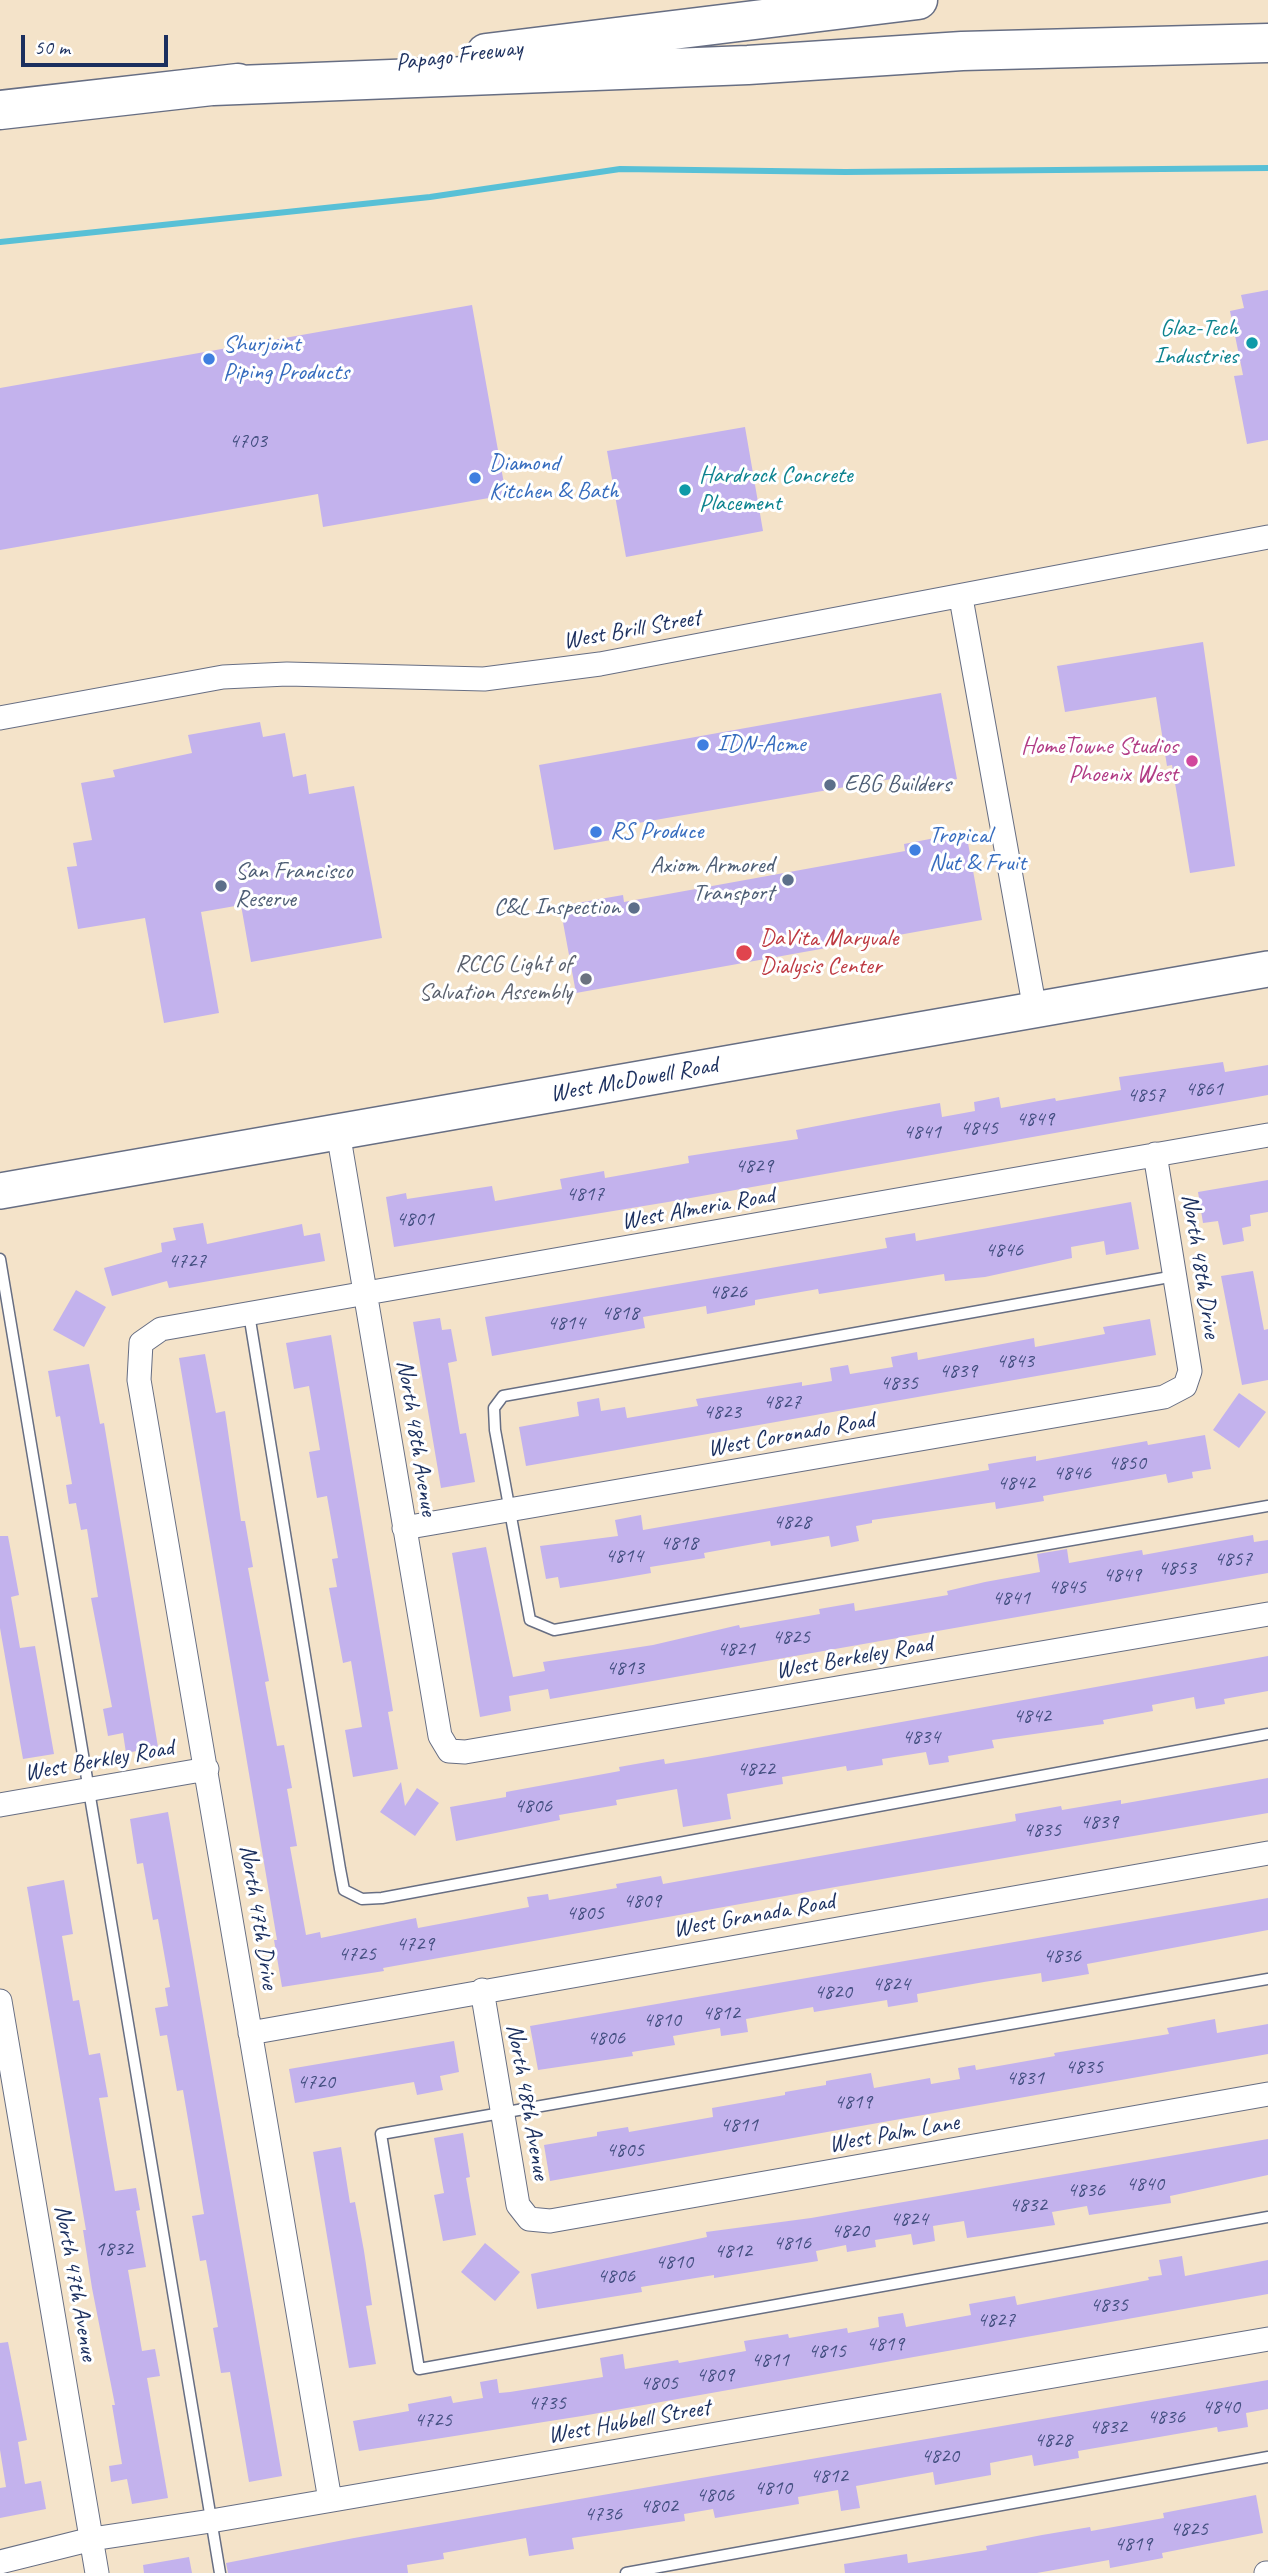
<!DOCTYPE html>
<style>
body{margin:0}
#map{position:relative;width:1268px;height:2573px;overflow:hidden;background:#f4e3c9;font-family:Caveat,sans-serif}
canvas{display:block}
.scale{position:absolute;left:21px;top:35px;width:147px;height:32px;box-sizing:border-box;border:4px solid #1b2f5e;border-top:0;padding-left:9px;font-size:21px;line-height:24px;white-space:nowrap;color:#1b2f5e;-webkit-text-stroke:5px #fff;paint-order:stroke}
</style>
<div id="map">
<canvas width="1268" height="2573"></canvas>
<div class="scale">50 m</div>
</div>
<script>
const g = document.querySelector('canvas').getContext('2d');
g.lineJoin = 'round';
const toPath = rows => new Path2D(rows.map(r => 'M' + r).join(''));
function stroke(path, color, width, dash) { g.strokeStyle = color; g.lineWidth = width; g.lineCap = dash ? 'butt' : 'round'; g.setLineDash(dash || []); g.stroke(path); }
function fill(path, color) { g.fillStyle = color; g.fill(path, 'evenodd'); }
function write(font, color, halo, rows, align = 'center') {
  g.font = font + ' Caveat,sans-serif'; g.lineWidth = 6; g.setLineDash([]); g.textBaseline = 'middle'; g.strokeStyle = halo; g.fillStyle = color; for (const [text, x, y, turn = 0] of rows) {
    g.save(); g.translate(x, y); g.rotate((+turn || 0) * Math.PI / 180); g.textAlign = isNaN(turn) ? turn : align; if (halo) g.strokeText(text, 0, 0); g.fillText(text, 0, 0); g.restore();
  }
}
stroke(toPath([
 [0,242,430,197,620,169,845,172,1268,168]
]), '#58c0d6', 6);
fill(toPath([
 [1268,290,1268,440,1247,444,1234,376,1243,375,1230,311,1244,308,1241,295],
 [472,305,506,495,323,527,318,494,0,550,0,388],
 [745,427,763,531,626,557,607,451],
 [1203,642,1235,866,1190,873,1172,765,1167,766,1156,697,1065,712,1057,666],
 [941,693,957,779,899,789,897,778,615,827,617,839,554,850,539,765],
 [260,722,263,737,285,733,293,777,306,774,309,794,354,786,382,938,251,962,241,905,201,912,219,1013,164,1023,145,918,78,929,67,867,77,866,73,843,92,840,81,783,115,777,113,770,192,753,188,735],
 [966,832,982,920,576,993,560,906,623,895,624,902,905,851,904,844],
 [1223,1062,1225,1072,1268,1065,1268,1095,668,1202,394,1247,386,1197,406,1193,407,1199,492,1186,495,1201,562,1189,560,1179,604,1171,605,1178,689,1163,688,1156,798,1139,796,1130,895,1111,940,1103,942,1117,975,1111,974,1102,999,1097,1001,1108,1055,1098,1056,1101,1121,1090,1119,1077],
 [1268,1180,1268,1212,1250,1215,1251,1226,1242,1228,1244,1241,1223,1245,1218,1221,1203,1223,1198,1192],
 [1131,1202,1139,1249,1106,1255,1104,1241,1071,1247,1072,1258,985,1277,945,1281,944,1274,819,1294,818,1289,755,1300,755,1305,707,1314,706,1306,643,1317,645,1328,492,1356,485,1317,887,1248,885,1238,915,1233,916,1241],
 [203,1223,207,1244,302,1224,304,1236,320,1233,325,1261,169,1288,167,1281,112,1296,104,1268,162,1252,161,1243,176,1240,173,1228],
 [1253,1271,1264,1330,1268,1329,1268,1380,1242,1385,1221,1276],
 [76,1290,106,1307,84,1347,53,1330],
 [440,1318,442,1330,451,1329,457,1361,448,1363,460,1434,466,1433,475,1482,441,1488,413,1322],
 [1150,1319,1156,1355,526,1466,519,1427,579,1416,577,1402,599,1398,601,1411,625,1407,627,1418,698,1406,696,1399,802,1382,802,1386,832,1381,830,1368,848,1365,850,1374,893,1367,891,1357,917,1352,918,1360,1034,1338,1035,1347,1105,1334,1103,1327],
 [331,1335,393,1711,388,1712,398,1769,353,1777,345,1730,362,1727,351,1661,343,1663,329,1588,337,1587,332,1559,338,1558,327,1496,317,1498,309,1452,320,1450,309,1386,294,1389,286,1343],
 [205,1354,216,1413,225,1411,241,1521,245,1521,253,1567,248,1568,269,1681,265,1682,277,1746,284,1745,292,1788,287,1789,297,1846,290,1847,306,1935,320,1932,321,1938,416,1918,418,1928,529,1907,527,1897,548,1894,549,1900,617,1888,616,1884,661,1876,663,1884,1016,1821,1015,1814,1061,1806,1062,1810,1121,1800,1121,1804,1268,1778,1268,1813,841,1886,383,1968,384,1971,282,1987,274,1940,277,1940,179,1358],
 [89,1364,100,1424,104,1423,158,1747,126,1753,123,1733,108,1736,103,1709,112,1707,91,1598,98,1597,87,1529,81,1530,76,1503,69,1504,66,1485,72,1484,60,1416,56,1417,48,1371],
 [1239,1393,1266,1412,1239,1448,1213,1430],
 [1205,1435,1211,1469,1192,1472,1193,1478,1168,1483,1166,1474,1043,1496,1044,1501,996,1509,995,1502,872,1520,872,1523,856,1526,859,1541,831,1547,829,1536,771,1546,770,1541,704,1553,705,1558,650,1567,651,1573,605,1581,560,1588,558,1577,546,1579,540,1546,618,1536,615,1520,641,1515,643,1530,989,1470,988,1464,1036,1456,1036,1461,1147,1441,1148,1445],
 [1253,1535,1254,1542,1268,1540,1268,1573,550,1699,548,1689,509,1696,511,1711,480,1717,452,1553,486,1547,513,1677,545,1671,543,1662,653,1645,739,1625,740,1628,820,1614,819,1609,854,1603,855,1611,948,1595,947,1591,985,1582,1040,1572,1037,1554,1067,1549,1069,1563,1142,1550,1143,1555],
 [0,1536,8,1536,19,1595,11,1597,20,1648,35,1646,54,1754,23,1759,0,1628],
 [1268,1656,1268,1691,1224,1699,1225,1704,1196,1709,1194,1697,1152,1705,1153,1711,1103,1720,1104,1724,992,1740,994,1748,948,1756,949,1762,929,1765,926,1752,882,1759,883,1765,847,1771,846,1766,782,1777,783,1784,727,1794,731,1819,683,1827,677,1789,616,1800,617,1805,559,1815,560,1820,456,1841,450,1807,506,1797,506,1792,620,1771,619,1767,664,1759,665,1764,707,1757],
 [401,1782,405,1806,417,1788,439,1803,415,1836,380,1812],
 [168,1812,282,2476,249,2482,230,2372,221,2373,213,2328,218,2327,206,2260,200,2261,192,2216,204,2214,183,2090,177,2091,167,2035,160,2036,155,2008,168,2006,165,1988,170,1987,158,1919,153,1920,143,1863,137,1864,130,1819],
 [64,1880,73,1934,62,1936,73,2001,79,2000,89,2055,100,2053,108,2097,99,2098,115,2191,136,2188,140,2210,136,2211,146,2267,128,2270,142,2351,155,2349,160,2376,147,2378,168,2498,132,2504,127,2479,111,2482,109,2466,122,2464,112,2405,115,2405,92,2288,83,2230,86,2230,27,1887],
 [1268,1898,1268,1930,1087,1964,1089,1974,1042,1982,1041,1973,984,1982,917,1994,918,2002,888,2007,887,2000,814,2012,813,2007,746,2019,748,2032,721,2036,720,2028,673,2036,675,2045,632,2052,633,2056,538,2070,530,2026],
 [1215,2019,1217,2033,1268,2024,1268,2054,550,2181,544,2145,597,2136,597,2132,628,2127,629,2132,713,2117,712,2108,785,2095,785,2092,826,2085,826,2081,871,2073,874,2088,930,2078,931,2084,960,2079,958,2068,975,2065,976,2070,1055,2056,1054,2053,1169,2034,1167,2028],
 [454,2041,459,2072,440,2076,443,2090,417,2095,414,2082,295,2103,289,2069],
 [463,2133,470,2177,466,2178,476,2235,443,2241,434,2195,444,2193,434,2138],
 [1268,2139,1268,2175,1170,2196,1171,2203,1089,2215,1087,2206,1052,2212,1055,2225,967,2238,964,2221,933,2226,935,2241,913,2245,911,2234,875,2240,876,2247,847,2252,846,2245,816,2251,818,2261,714,2278,714,2275,641,2287,642,2292,537,2309,531,2274,707,2237,706,2232,811,2218],
 [341,2147,350,2203,355,2202,364,2251,372,2305,366,2306,376,2364,349,2368,313,2152],
 [485,2243,520,2272,495,2301,461,2272],
 [1182,2256,1185,2276,1268,2260,1268,2294,582,2416,359,2451,353,2421,409,2411,408,2404,451,2396,453,2403,483,2398,480,2382,497,2379,499,2393,510,2392,603,2377,600,2358,623,2354,625,2369,678,2360,679,2363,746,2351,744,2341,788,2334,789,2338,847,2328,848,2333,879,2327,878,2317,903,2313,906,2327,971,2315,969,2304,1015,2296,1017,2305,1149,2280,1148,2277,1162,2275,1159,2260],
 [8,2342,27,2440,18,2442,25,2484,41,2481,46,2509,0,2518,0,2488,6,2487,0,2450,0,2343],
 [1268,2380,1268,2409,1246,2413,1248,2427,1218,2432,1217,2427,1078,2451,1079,2458,1034,2466,1032,2455,990,2463,991,2475,935,2485,933,2472,856,2486,860,2508,841,2511,838,2490,798,2497,799,2504,715,2518,713,2509,684,2514,685,2521,572,2538,574,2549,529,2556,526,2538,443,2553,444,2559,407,2565,408,2573,228,2573,226,2563,354,2538],
 [1256,2495,1263,2533,1162,2553,1163,2558,1110,2568,1109,2560,1037,2573,845,2573,844,2564,907,2554,908,2563,987,2550,986,2546,1042,2535,1090,2527,1091,2531,1164,2518,1163,2513],
 [189,2557,192,2573,144,2573,143,2565]
]), '#c3b2ed');
const lane = toPath([
 [0,1259,220,2573],
 [1175,1276,503,1396,494,1408,495,1430,530,1620,554,1630,1268,1506],
 [249,1314,340,1869,344,1890,362,1899,382,1898,1268,1734],
 [1268,1979,381,2134,419,2369,1268,2217],
 [626,2573,1268,2457]
]);
const street = toPath([
 [961,598,1035,1010],
 [0,718,223,677,287,674,484,679,600,664,1268,537],
 [338,1132,440,1736,449,1751,465,1752,1268,1614],
 [404,1528,1164,1397,1185,1386,1190,1371,1155,1154],
 [0,1805,207,1769],
 [482,1990,518,2205,529,2219,550,2221,1268,2094],
 [0,2001,97,2573],
 [250,2033,1268,1853],
 [330,2500,139,1380,141,1343,161,1329,1268,1135],
 [0,2562,92,2539,211,2521,1268,2339],
 [1266,2573,1268,2573]
]);
const primary = toPath([
 [0,1191,1268,969]
]);
const highway = toPath([
 [486,53,918,0],
 [213,86,748,65,962,51,1268,43],
 [0,110,238,83]
]);
stroke(lane, '#676e83', 13);
stroke(street, '#676e83', 25);
stroke(primary, '#676e83', 38);
stroke(highway, '#676e83', 41);
stroke(lane, '#fff', 10);
stroke(street, '#fff', 23);
stroke(primary, '#fff', 35);
stroke(highway, '#fff', 38);
for (const [x, y, r, color] of [
 [1252,343,7,"#0f9aa8"],
 [209,359,7,"#3f7fe0"],
 [475,478,7,"#3f7fe0"],
 [685,490,7,"#0f9aa8"],
 [703,745,7,"#3f7fe0"],
 [1192,761,7,"#d1479c"],
 [830,785,7,"#5c6f8a"],
 [596,832,7,"#3f7fe0"],
 [915,850,7,"#3f7fe0"],
 [788,880,7,"#5c6f8a"],
 [221,886,7,"#5c6f8a"],
 [634,908,7,"#5c6f8a"],
 [744,953,9,"#e0444e"],
 [586,979,7,"#6b7280"]
]) { const dot = new Path2D(); dot.arc(x, y, r, 0, 2 * Math.PI); g.fillStyle = color; g.fill(dot); stroke(dot, '#fff', 2.5); }
write('21px', '#455082', null, [
 ["4703",248,441],
 ["4861",1204,1089],
 ["4857",1146,1095],
 ["4849",1035,1119],
 ["4845",979,1128],
 ["4841",922,1132],
 ["4829",754,1166],
 ["4817",585,1194],
 ["4801",415,1219],
 ["4846",1004,1250],
 ["4727",187,1261],
 ["4826",728,1292],
 ["4818",620,1313],
 ["4814",566,1323],
 ["4843",1015,1361],
 ["4839",958,1371],
 ["4835",899,1383],
 ["4827",782,1402],
 ["4823",722,1412],
 ["4850",1127,1463],
 ["4846",1072,1473],
 ["4842",1016,1483],
 ["4828",792,1522],
 ["4818",679,1543],
 ["4814",624,1556],
 ["4857",1233,1559],
 ["4853",1177,1568],
 ["4849",1122,1575],
 ["4845",1067,1587],
 ["4841",1011,1598],
 ["4825",791,1637],
 ["4821",736,1649],
 ["4813",625,1668],
 ["4842",1032,1716],
 ["4834",921,1737],
 ["4822",756,1769],
 ["4806",533,1806],
 ["4839",1099,1822],
 ["4835",1042,1830],
 ["4809",642,1901],
 ["4805",585,1913],
 ["4729",415,1944],
 ["4725",357,1954],
 ["4836",1062,1956],
 ["4824",891,1984],
 ["4820",833,1992],
 ["4812",721,2013],
 ["4810",662,2020],
 ["4806",606,2038],
 ["4835",1084,2067],
 ["4831",1025,2078],
 ["4720",316,2082],
 ["4819",853,2102],
 ["4811",739,2125],
 ["4805",625,2150],
 ["4840",1145,2184],
 ["4836",1086,2190],
 ["4832",1028,2205],
 ["4824",909,2219],
 ["4820",850,2231],
 ["4816",792,2243],
 ["1832",114,2249],
 ["4812",733,2251],
 ["4810",674,2262],
 ["4806",616,2276],
 ["4835",1109,2305],
 ["4827",996,2320],
 ["4819",885,2344],
 ["4815",827,2351],
 ["4811",770,2360],
 ["4809",715,2375],
 ["4805",659,2383],
 ["4735",547,2403],
 ["4840",1221,2407],
 ["4836",1166,2417],
 ["4725",433,2420],
 ["4832",1108,2427],
 ["4828",1053,2440],
 ["4820",940,2456],
 ["4812",829,2476],
 ["4810",773,2488],
 ["4806",715,2495],
 ["4802",659,2506],
 ["4736",603,2514],
 ["4825",1189,2529],
 ["4819",1133,2544]
]);
write('24px', '#1b2f5e', '#fff', [
 ["Papago Freeway",459,56,-7],
 ["West Brill Street",632,630,-10],
 ["West McDowell Road",634,1080,-10],
 ["West Almeria Road",698,1209,-10],
 ["North 48th Drive",1200,1266,81],
 ["West Coronado Road",791,1435,-10],
 ["North 48th Avenue",416,1438,81],
 ["West Berkeley Road",854,1658,-10],
 ["West Berkley Road",99,1761,-10],
 ["West Granada Road",754,1916,-10],
 ["North 47th Drive",258,1917,81],
 ["North 48th Avenue",527,2102,80],
 ["West Palm Lane",894,2134,-10],
 ["North 47th Avenue",75,2283,80],
 ["West Hubbell Street",629,2422,-10]
]);
write('24px', '#0d838f', '#fff', [
 ["Glaz-Tech",1238,329],
 ["Industries",1238,357],
 ["Hardrock Concrete",699,476,"left"],
 ["Placement",699,504,"left"]
], 'right');
write('24px', '#366cbe', '#fff', [
 ["Shurjoint",223,345],
 ["Piping Products",223,373],
 ["Diamond",489,464],
 ["Kitchen & Bath",489,492],
 ["IDN-Acme",717,745],
 ["RS Produce",610,832],
 ["Tropical",929,836],
 ["Nut & Fruit",929,864]
], 'left');
write('24px', '#b23c85', '#fff', [
 ["HomeTowne Studios",1178,747],
 ["Phoenix West",1178,775]
], 'right');
write('24px', '#4e5e75', '#fff', [
 ["EBG Builders",844,785],
 ["Axiom Armored",774,866,"right"],
 ["Transport",774,894,"right"],
 ["San Francisco",235,872],
 ["Reserve",235,900],
 ["C&L Inspection",620,908,"right"]
], 'left');
write('24px', '#be3a42', '#fff', [
 ["DaVita Maryvale",760,939],
 ["Dialysis Center",760,967]
], 'left');
write('24px', '#5b616d', '#fff', [
 ["RCCG Light of",572,965],
 ["Salvation Assembly",572,993]
], 'right');
</script>
